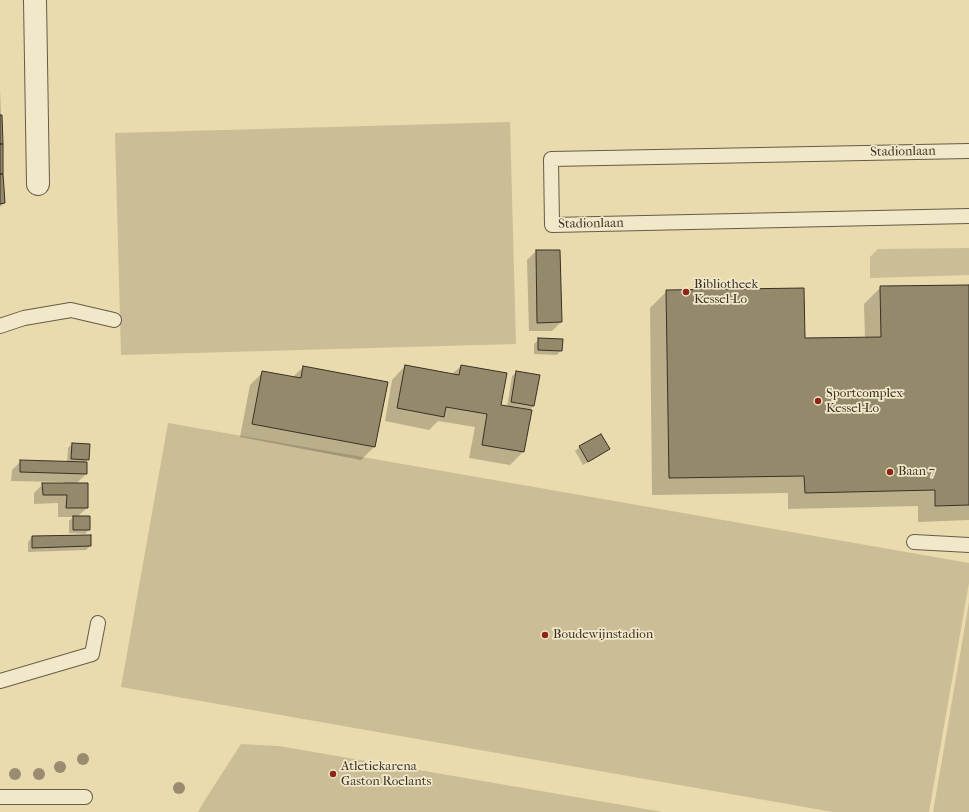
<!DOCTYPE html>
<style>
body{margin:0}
canvas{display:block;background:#e9dbad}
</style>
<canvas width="969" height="812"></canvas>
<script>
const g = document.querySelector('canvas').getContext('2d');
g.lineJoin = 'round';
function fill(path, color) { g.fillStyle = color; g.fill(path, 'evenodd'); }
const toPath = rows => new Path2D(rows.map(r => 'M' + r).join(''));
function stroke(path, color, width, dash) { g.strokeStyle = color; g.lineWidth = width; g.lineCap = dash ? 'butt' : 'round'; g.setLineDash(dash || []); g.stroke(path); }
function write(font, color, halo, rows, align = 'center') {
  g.font = font + ' "IM FELL French Canon",serif'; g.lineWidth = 3.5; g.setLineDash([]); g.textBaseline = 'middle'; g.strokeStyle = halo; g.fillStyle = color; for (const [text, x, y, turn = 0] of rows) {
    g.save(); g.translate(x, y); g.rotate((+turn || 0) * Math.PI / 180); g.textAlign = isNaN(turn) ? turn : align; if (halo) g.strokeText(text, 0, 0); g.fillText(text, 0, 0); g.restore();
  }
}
fill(toPath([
 [510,122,516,344,121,355,115,133],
 [969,248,969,275,870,278,870,257,878,249],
 [168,423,969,563,969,583,929,812,833,812,121,687],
 [969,602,969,812,933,812],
 [241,744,279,746,663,812,198,812,203,803]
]), '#cbbe96');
fill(toPath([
 [0,88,4,203,0,207],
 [536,251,559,251,561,322,552,331,529,331,527,260],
 [969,285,969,520,918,522,918,506,788,509,788,493,652,495,650,308,667,291,697,291,701,286,715,289,713,290,804,339,865,338,864,304,881,287],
 [539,339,561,350,557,355,534,354,534,344],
 [405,366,452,374,461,366,500,406,507,407,512,376,517,372,534,406,528,411,523,452,510,465,469,458,475,427,438,421,429,430,385,421,392,380],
 [303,367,386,383,374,447,361,460,240,437,250,385,263,372,292,378],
 [72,444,88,459,84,463,86,474,76,484,87,508,77,517,89,529,85,534,69,533,69,521,73,517,58,517,58,503,34,504,34,493,43,484,64,484,64,482,11,481,12,470,21,461,67,463,68,448],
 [580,447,609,449,604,453,583,465,575,451],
 [32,537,90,546,86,550,28,552,28,542]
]), '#0003');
const building = toPath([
 [0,115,2,115,3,144,0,144,0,115],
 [0,144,3,144,3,174,0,174,0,144],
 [0,174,3,174,5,203,0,204,0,174],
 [536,250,560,250,562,322,537,323,536,250],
 [715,284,716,289,701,289,701,285,715,284],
 [969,285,969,505,935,506,935,490,805,493,804,476,669,478,666,290,804,288,805,338,881,337,880,286,969,285],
 [538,338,563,339,562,351,538,350,538,338],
 [405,365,459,375,461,365,507,373,501,405,532,410,524,452,482,445,487,414,446,407,444,417,397,408,405,365],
 [303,366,388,382,375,447,252,424,262,371,301,378,303,366],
 [516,371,540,375,534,406,511,402,516,371],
 [601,434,610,449,588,462,579,446,601,434],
 [72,443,90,444,89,460,71,459,72,443],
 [20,460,87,462,87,474,20,472,20,460],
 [42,483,88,483,88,508,66,508,67,495,43,495,42,483],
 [73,516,90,516,90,530,73,530,73,516],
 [91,535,91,546,32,548,32,536,91,535]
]);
fill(building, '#95896c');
stroke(building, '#3a3025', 1);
const lane = toPath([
 [969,151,551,159,552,225,969,216],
 [0,326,24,318,71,310,114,320],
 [914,542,969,545],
 [0,681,92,654,98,623],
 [0,797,85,797]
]);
const street = toPath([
 [35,0,38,184]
]);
stroke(lane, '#665b47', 16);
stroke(street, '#665b47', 24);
stroke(lane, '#f1e8ca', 14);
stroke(street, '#f1e8ca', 22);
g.fillStyle = '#998c6f';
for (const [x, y] of [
 [83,759],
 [60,767],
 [15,774],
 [39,774],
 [179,788]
]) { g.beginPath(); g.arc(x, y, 6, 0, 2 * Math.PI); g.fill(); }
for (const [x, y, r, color] of [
 [686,292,4,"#8f2418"],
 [818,401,4,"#8f2418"],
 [890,472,4,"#8f2418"],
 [545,635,4,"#8f2418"],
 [333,774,4,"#8f2418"]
]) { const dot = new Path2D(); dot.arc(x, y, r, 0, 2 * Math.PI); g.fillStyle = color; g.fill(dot); stroke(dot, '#f1e8ca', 1.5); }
write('13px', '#3a3025', '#f1e8ca', [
 ["Stadionlaan",903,152,-1],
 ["Stadionlaan",591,224,-1]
]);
write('13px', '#3a3025', '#f1e8ca', [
 ["Bibliotheek",694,285],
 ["Kessel-Lo",694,300],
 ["Sportcomplex",826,394],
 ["Kessel-Lo",826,409],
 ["Baan 7",898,472],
 ["Boudewijnstadion",553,635],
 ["Atletiekarena",341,767],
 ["Gaston Roelants",341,782]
], 'left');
</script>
